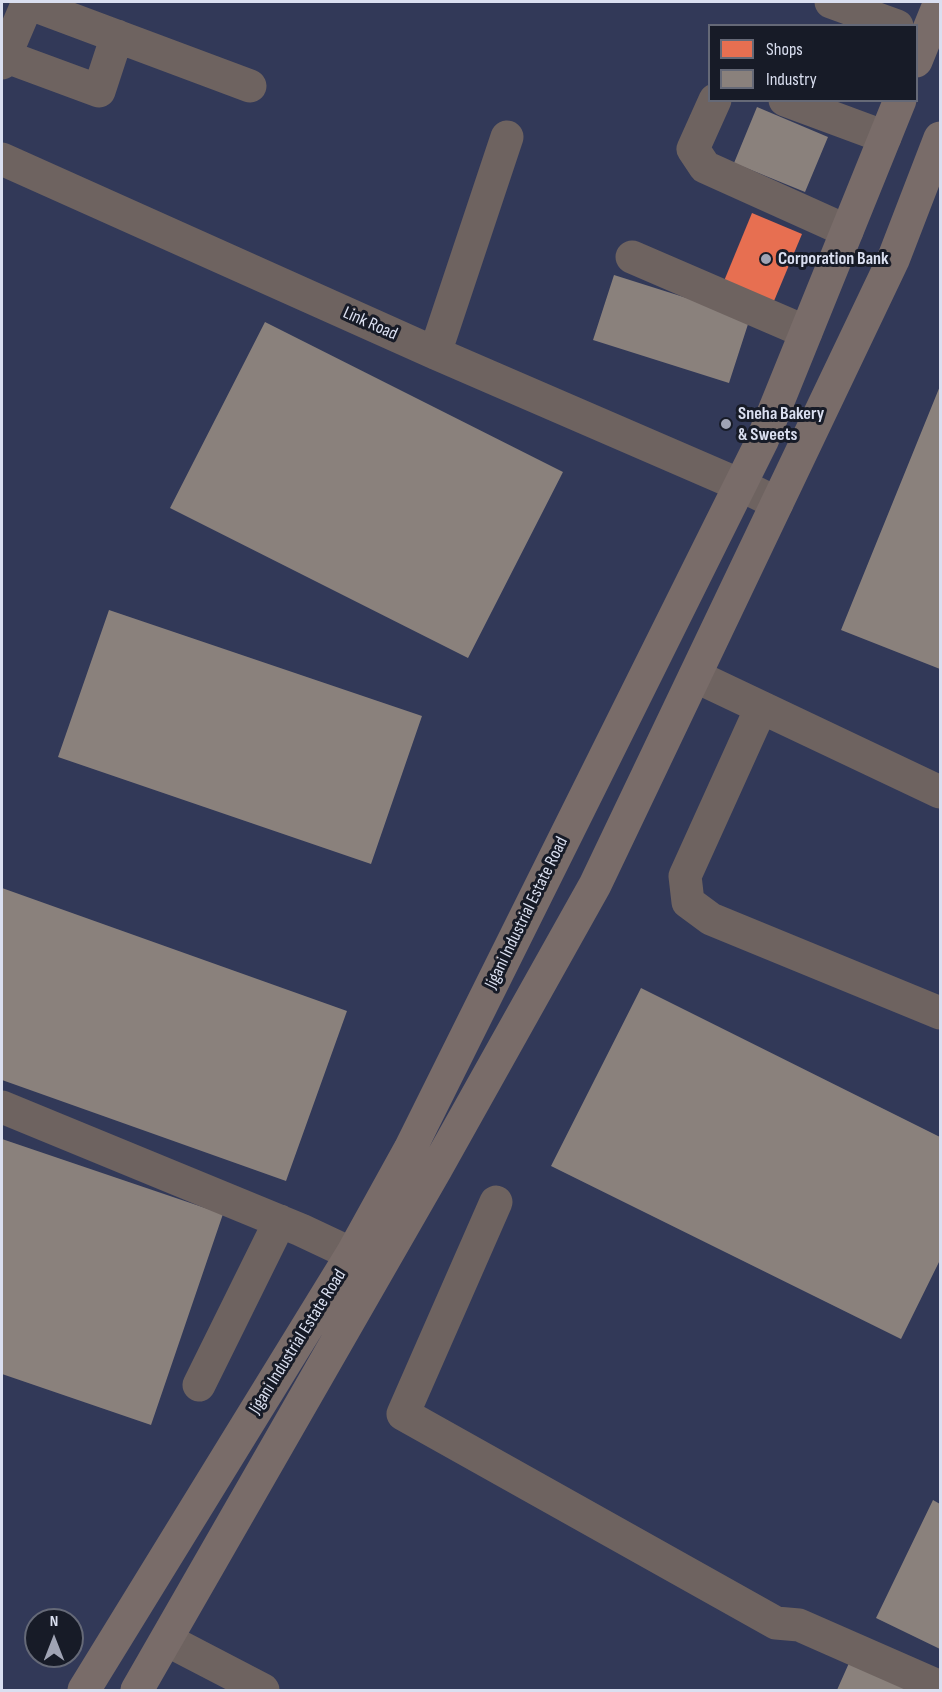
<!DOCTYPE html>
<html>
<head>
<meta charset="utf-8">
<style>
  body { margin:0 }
  #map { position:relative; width:942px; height:1692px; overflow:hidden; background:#333644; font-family:"Sofia Sans Condensed",sans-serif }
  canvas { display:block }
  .frame { position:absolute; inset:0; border:3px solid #dadff0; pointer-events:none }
  .legend { position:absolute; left:708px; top:24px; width:210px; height:78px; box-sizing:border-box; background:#171b27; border:2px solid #656977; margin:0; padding:8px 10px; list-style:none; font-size:18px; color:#dadff0 }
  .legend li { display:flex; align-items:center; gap:12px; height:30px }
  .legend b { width:30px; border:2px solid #656977 }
  .north { position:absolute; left:24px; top:1608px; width:60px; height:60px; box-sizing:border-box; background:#171b27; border:2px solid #656977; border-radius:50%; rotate:0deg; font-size:16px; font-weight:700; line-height:24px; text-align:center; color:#dadff0 }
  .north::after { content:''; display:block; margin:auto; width:21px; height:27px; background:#a0a4b4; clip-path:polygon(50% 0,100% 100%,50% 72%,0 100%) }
</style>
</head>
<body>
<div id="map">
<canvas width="942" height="1692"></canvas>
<div class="frame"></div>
<ul class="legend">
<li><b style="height:16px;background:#e76f51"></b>Shops</li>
<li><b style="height:16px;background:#8a817c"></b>Industry</li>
</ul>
<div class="north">N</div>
</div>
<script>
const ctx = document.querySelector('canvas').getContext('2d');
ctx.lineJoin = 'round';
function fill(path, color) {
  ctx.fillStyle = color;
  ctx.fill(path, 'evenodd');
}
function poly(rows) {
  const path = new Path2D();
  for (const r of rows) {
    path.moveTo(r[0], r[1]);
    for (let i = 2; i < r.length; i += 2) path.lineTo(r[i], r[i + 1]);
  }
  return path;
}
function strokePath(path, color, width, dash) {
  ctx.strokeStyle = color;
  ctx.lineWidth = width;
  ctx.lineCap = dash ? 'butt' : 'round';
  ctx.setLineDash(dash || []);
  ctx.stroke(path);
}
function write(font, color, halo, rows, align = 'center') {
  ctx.font = font + ' "Sofia Sans Condensed",sans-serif';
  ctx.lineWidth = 6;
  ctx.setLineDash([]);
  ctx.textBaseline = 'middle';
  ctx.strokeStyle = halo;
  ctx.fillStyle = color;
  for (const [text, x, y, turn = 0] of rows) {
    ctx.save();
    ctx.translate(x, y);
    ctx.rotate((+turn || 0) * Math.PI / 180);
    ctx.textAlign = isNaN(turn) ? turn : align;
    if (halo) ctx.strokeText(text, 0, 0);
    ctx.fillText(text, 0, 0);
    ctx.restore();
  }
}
fill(poly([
  [2,2,940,2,940,1690,2,1690],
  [710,26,916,26,916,100,710,100],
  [36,1620,72,1620,72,1656,36,1656]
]), '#323958');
fill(poly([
  [752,213,802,234,774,301,724,281]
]), '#e76f51');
fill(poly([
  [757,107,828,137,805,192,734,163],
  [614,275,750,318,729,383,593,340],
  [265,322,563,472,468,658,170,508],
  [940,386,940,669,841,630],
  [109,610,422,716,371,864,58,757],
  [2,888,347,1011,286,1181,2,1080],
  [641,988,940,1137,940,1260,901,1339,551,1166],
  [2,1139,223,1214,151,1425,2,1374],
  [933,1500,940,1504,940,1649,876,1618],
  [857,1645,940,1690,837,1690]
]), '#8a817c');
strokePath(poly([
  [831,2,897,26],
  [28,3,250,86],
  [4,56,99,91,117,36],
  [2,63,28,2],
  [715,100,693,149,705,167,847,231],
  [785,100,885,137],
  [2,159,435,353,740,485,777,503],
  [632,257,806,332],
  [435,353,507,137],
  [695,676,940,792],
  [761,708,685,876,688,902,711,919,940,1013],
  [2,1107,301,1230,352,1254],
  [496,1202,403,1414,776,1623,799,1625,940,1687],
  [199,1385,280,1221],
  [167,1640,263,1690]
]), '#6e6360', 33);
strokePath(poly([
  [916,61,940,2],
  [84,1690,352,1254,410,1149,762,441,900,100],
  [137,1690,436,1169,595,885,893,260,940,138]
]), '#796c69', 33);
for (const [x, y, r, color] of [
  [766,259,6,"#a0a4b4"],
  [726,424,6,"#a0a4b4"]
]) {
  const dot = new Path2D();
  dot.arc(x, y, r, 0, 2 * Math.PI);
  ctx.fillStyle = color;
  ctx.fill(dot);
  strokePath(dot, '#171b27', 2);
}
write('bold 18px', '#dadff0', '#171b27', [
  ["Corporation Bank",778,259],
  ["Sneha Bakery",738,414],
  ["& Sweets",738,435]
], 'left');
write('18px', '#dadff0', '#171b27', [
  ["Link Road",370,324,24],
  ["Jigani Industrial Estate Road",527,913,-64],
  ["Jigani Industrial Estate Road",298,1342,-58]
]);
</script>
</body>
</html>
